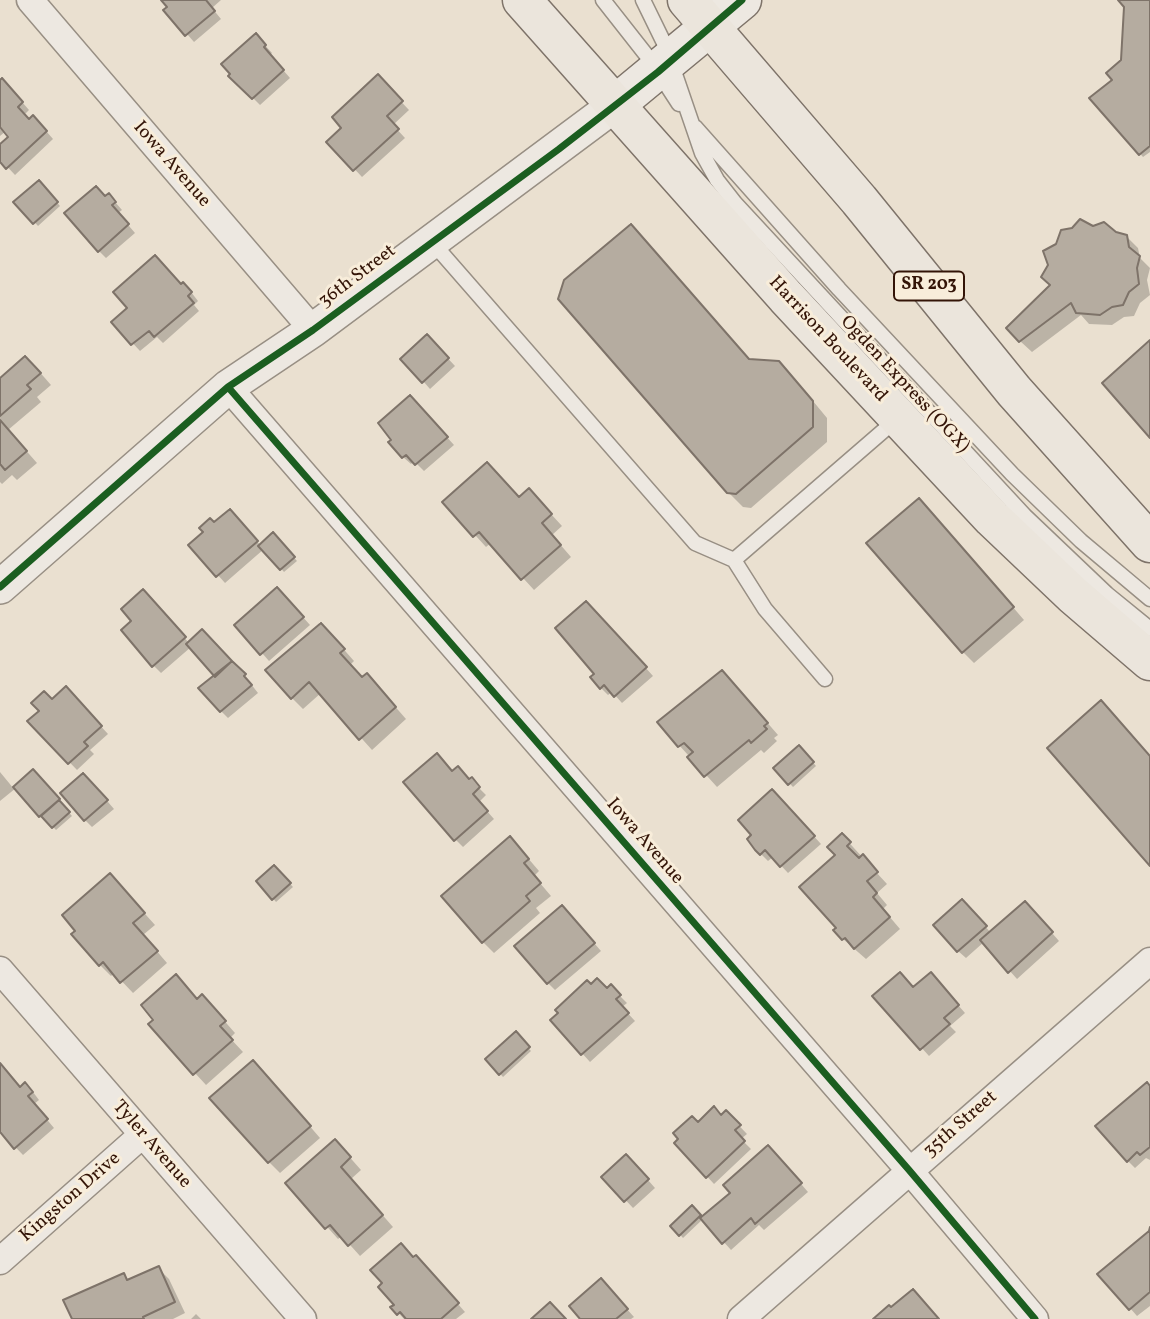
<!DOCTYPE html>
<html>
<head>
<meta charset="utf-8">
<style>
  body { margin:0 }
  canvas { display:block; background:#eae0d0 }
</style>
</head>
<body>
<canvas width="1150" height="1319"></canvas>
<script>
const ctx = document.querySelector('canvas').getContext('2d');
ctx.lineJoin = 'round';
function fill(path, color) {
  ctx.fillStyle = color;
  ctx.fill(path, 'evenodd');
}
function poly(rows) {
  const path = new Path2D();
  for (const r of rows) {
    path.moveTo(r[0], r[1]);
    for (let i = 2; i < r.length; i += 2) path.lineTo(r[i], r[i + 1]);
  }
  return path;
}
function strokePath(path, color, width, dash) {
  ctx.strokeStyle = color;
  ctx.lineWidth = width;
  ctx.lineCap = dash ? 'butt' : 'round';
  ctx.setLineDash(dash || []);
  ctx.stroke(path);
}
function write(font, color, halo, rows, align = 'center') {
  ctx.font = font + ' Vollkorn,serif';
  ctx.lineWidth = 6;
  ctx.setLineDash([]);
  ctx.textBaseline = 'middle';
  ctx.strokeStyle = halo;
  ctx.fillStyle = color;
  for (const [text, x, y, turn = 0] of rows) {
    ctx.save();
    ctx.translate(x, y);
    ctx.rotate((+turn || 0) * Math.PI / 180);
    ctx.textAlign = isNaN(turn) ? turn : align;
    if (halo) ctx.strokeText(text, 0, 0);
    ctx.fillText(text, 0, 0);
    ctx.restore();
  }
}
fill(poly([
  [163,0,221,0,212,8,221,19,194,42,166,10,169,7],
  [1120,0,1150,0,1150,152,1143,157,1092,99,1115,80,1123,60,1126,7],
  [263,43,272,53,270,55,290,78,260,105,231,76],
  [378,77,409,110,393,125,405,138,362,177,329,142,344,128],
  [0,83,10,88,29,110,24,115,30,121,41,125,53,139,15,175,0,159,0,146,11,137,6,131,0,136],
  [39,182,60,206,38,226,16,202],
  [109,195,122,210,118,213,135,233,106,258,99,251,105,198],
  [1093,228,1126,236,1138,248,1140,258,1150,268,1147,280,1150,295,1140,303,1134,316,1124,317,1112,325,1089,324,1081,315,1032,352,1020,341,1052,286],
  [181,286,191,292,198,301,194,305,199,311,163,343,157,337,140,351,113,322,130,308],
  [427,336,455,366,430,389,423,381],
  [750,361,794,378,827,418,827,442,751,508,743,507,728,492],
  [37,369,51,385,37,397,41,402,8,430,37,463,17,480,12,475,2,484,0,482,0,380],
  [417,404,454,445,424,471,414,461,411,464,403,457],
  [520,499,540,502,562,526,552,535,571,557,534,590,491,543,486,547,445,502],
  [930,511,1024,620,974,663,963,652],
  [237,518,261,546,273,534,297,561,284,572,264,549,225,583,191,545,214,524],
  [285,597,310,625,269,661,262,653],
  [150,599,189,643,240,670,258,693,228,718,221,711,217,676,191,647,161,673,153,665],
  [594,610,653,676,622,703,612,692,608,695,601,688,596,674],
  [332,636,354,661,350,665,363,679,378,687,406,719,372,750,321,693,303,709,292,698],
  [733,683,778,735,774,738,777,741,764,753,761,750,717,787,659,723],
  [73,696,108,734,90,750,94,754,77,770,30,721,52,701],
  [799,747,816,766,793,787,775,768],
  [0,772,14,789,33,772,72,816,56,830,16,788,0,801],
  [453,773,469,781,471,780,486,795,479,802,494,819,463,847,455,839],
  [91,782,114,809,92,827,85,820],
  [779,798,821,844,788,873,773,857,768,861,761,854],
  [842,835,887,884,877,893,887,905,883,909,900,929,866,959,843,939,838,928,837,855],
  [521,850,539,871,534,876,551,896,536,908,540,913,494,953,483,942],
  [274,867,293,887,276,902,258,881],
  [121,887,155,925,143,935,167,963,133,993,114,973,111,976,100,965],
  [969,908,991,933,1032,910,1059,941,1017,979,984,942,966,958,958,951],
  [569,914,601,951,555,990,548,983],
  [938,982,965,1013,950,1026,956,1032,929,1056,875,996,914,989],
  [591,986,618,994,627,1003,622,1007,635,1021,590,1062,552,1020],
  [187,988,198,1000,213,1008,235,1033,230,1038,243,1052,206,1085,150,1024],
  [515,1034,531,1051,503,1077,487,1059],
  [0,1066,21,1089,33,1092,39,1100,34,1104,54,1128,23,1155,0,1131],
  [264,1073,320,1138,280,1173,250,1143,211,1099],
  [1150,1088,1150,1160,1146,1158,1135,1168,1128,1161],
  [726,1112,747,1134,741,1139,751,1149,714,1184,676,1143,698,1124,722,1117],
  [346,1153,361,1170,351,1179,393,1227,360,1256,342,1236,338,1239,288,1183],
  [776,1155,808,1192,764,1230,759,1225,731,1250,703,1219,683,1238,672,1226,692,1208,702,1219],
  [633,1163,655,1188,633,1208,604,1177],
  [1150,1233,1150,1306,1137,1316,1100,1274],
  [414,1259,423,1264,465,1312,456,1319,404,1319,393,1307,396,1305],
  [158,1268,169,1279,185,1313,173,1319,74,1319,123,1275,129,1281],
  [608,1288,634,1317,631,1319,582,1319],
  [196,1314,201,1319,191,1319]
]), '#0003');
const building = poly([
  [161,0,206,0,215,11,185,36,163,10,167,7,161,0],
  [1118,0,1150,0,1150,146,1139,155,1089,98,1112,80,1106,73,1121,60,1124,7,1118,0],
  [256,33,266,45,264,47,284,70,252,99,228,76,230,74,221,64,256,33],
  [378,74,403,101,387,116,399,129,353,171,326,142,341,128,332,117,378,74],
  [2,78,23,102,18,107,29,119,33,115,47,131,6,169,0,162,0,144,8,137,0,127,0,80,2,78],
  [39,180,58,202,33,224,13,202,39,180],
  [96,186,105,196,109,193,116,202,112,205,129,224,98,252,64,213,96,186],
  [1080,219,1093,226,1104,222,1116,232,1127,235,1129,247,1140,256,1137,268,1139,284,1129,292,1123,305,1112,307,1100,315,1076,313,1071,303,1019,342,1006,328,1050,285,1041,277,1048,265,1043,251,1056,244,1061,230,1072,228,1080,219],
  [631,224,749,359,779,361,813,401,813,427,736,494,727,493,558,299,564,280,631,224],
  [155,255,181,284,183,282,192,292,188,296,194,303,154,337,149,331,131,345,111,322,127,308,113,292,155,255],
  [427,334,449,358,422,383,400,359,427,334],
  [1150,340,1150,438,1102,383,1150,340],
  [25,356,41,373,27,385,31,389,0,416,0,378,25,356],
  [410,395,448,437,415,465,406,455,402,458,388,442,391,440,378,423,410,395],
  [0,420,27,451,5,470,0,464,0,420],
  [487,462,519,497,529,488,552,514,542,523,561,545,521,580,479,532,473,537,442,502,487,462],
  [919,498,1014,607,962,653,866,543,919,498],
  [230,509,258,541,216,577,188,545,203,532,199,528,210,518,214,522,230,509],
  [273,532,295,557,280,570,258,546,273,532],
  [277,587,304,617,260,655,234,625,277,587],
  [143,589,186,637,152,667,121,630,131,621,121,609,143,589],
  [586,601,647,667,614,697,604,685,600,689,590,677,594,674,555,628,586,601],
  [321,623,345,649,340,653,362,677,367,673,396,707,359,740,309,682,291,699,265,670,321,623],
  [202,629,232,661,215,677,186,644,202,629],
  [232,661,246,674,244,676,252,685,220,712,198,688,232,661],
  [722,670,768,723,764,726,767,729,751,743,749,740,704,777,687,757,693,752,684,743,678,747,657,722,722,670],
  [66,686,102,726,84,742,88,746,68,764,27,721,39,711,31,703,44,691,52,699,66,686],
  [1101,700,1150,756,1150,866,1047,748,1101,700],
  [799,745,814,762,788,785,773,768,799,745],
  [437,753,452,771,458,766,469,779,472,777,480,787,473,794,488,811,454,841,403,782,437,753],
  [33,769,60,799,39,817,13,787,33,769],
  [83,773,108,800,84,821,60,793,83,773],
  [772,789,815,836,780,867,765,850,760,855,755,850,747,839,751,835,738,820,772,789],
  [59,800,70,812,52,828,41,816,59,800],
  [842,833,851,842,847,846,859,858,863,854,878,872,867,881,877,893,873,897,890,917,854,949,845,938,842,940,833,930,836,928,799,887,835,855,827,847,842,833],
  [510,836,529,859,524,863,541,883,526,896,530,901,482,943,441,896,510,836],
  [274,865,291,883,272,900,256,881,274,865],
  [110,873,145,913,133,923,158,951,120,983,103,962,99,966,71,934,75,931,62,915,110,873],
  [962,899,987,926,957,952,933,925,962,899],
  [1025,901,1053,932,1008,973,980,940,1025,901],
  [562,905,595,943,547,984,514,946,562,905],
  [900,972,913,987,931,972,959,1005,944,1018,950,1024,920,1050,872,996,900,972],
  [176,974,197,999,202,994,226,1021,220,1026,233,1040,193,1075,148,1024,153,1020,141,1005,176,974],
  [597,978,607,988,611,984,621,995,616,999,629,1013,581,1055,550,1020,558,1013,555,1010,587,980,591,984,597,978],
  [516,1031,530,1047,499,1075,485,1059,516,1031],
  [253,1060,311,1126,268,1163,209,1098,253,1060],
  [0,1063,20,1087,25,1082,33,1092,28,1096,48,1119,14,1149,0,1132,0,1063],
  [1147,1082,1150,1086,1150,1147,1140,1155,1137,1152,1127,1162,1095,1126,1147,1082],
  [714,1106,721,1115,726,1110,741,1125,735,1130,745,1141,706,1178,674,1143,678,1139,673,1133,692,1116,698,1122,714,1106],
  [335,1139,351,1157,341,1167,383,1215,348,1246,330,1225,325,1229,285,1183,335,1139],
  [768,1145,802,1183,755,1224,751,1218,722,1244,700,1218,730,1193,723,1185,768,1145],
  [626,1154,649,1179,624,1202,601,1177,626,1154],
  [692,1205,701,1215,679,1236,670,1226,692,1205],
  [1150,1227,1150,1292,1129,1310,1097,1274,1149,1231,1150,1227],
  [401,1243,413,1257,416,1255,459,1303,441,1319,406,1319,400,1312,397,1315,390,1307,394,1305,378,1287,382,1283,370,1270,401,1243],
  [159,1266,175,1302,143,1317,144,1319,72,1319,63,1300,124,1273,127,1280,159,1266],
  [601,1278,628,1309,616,1319,580,1319,569,1306,601,1278],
  [913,1289,939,1319,873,1319,889,1305,891,1307,913,1289],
  [550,1302,566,1319,531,1319,550,1302]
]);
fill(building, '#b5aca0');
strokePath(building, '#7e7369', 2);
const service = poly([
  [603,0,651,61,679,104],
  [643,0,665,45,702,153,717,180,735,203,1025,516,1107,594,1150,629],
  [695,127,839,289,1012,474,1081,541,1150,599],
  [432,242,695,543,734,560,765,609,825,679],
  [734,560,897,419]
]);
const minor = poly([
  [30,0,313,330],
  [228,387,909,1170,1035,1319],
  [0,970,303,1319],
  [0,1261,142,1135],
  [741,1319,1150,961]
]);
const tertiary = poly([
  [0,587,228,387,313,330,615,105]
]);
const secondary = poly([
  [615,105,742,0]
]);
const primary = poly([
  [522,0,786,297,992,518,1073,595,1150,661],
  [687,0,859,200,1014,391,1150,543]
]);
strokePath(service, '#988f84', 17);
strokePath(minor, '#988f84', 29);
strokePath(tertiary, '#988f84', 36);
strokePath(secondary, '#7e7369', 41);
strokePath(primary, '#7e7369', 41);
strokePath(service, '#ede8e1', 14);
strokePath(minor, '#ede8e1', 26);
strokePath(tertiary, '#ede8e1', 33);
strokePath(secondary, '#ede8e1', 38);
strokePath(primary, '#ebe5dc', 38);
strokePath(poly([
  [228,387,909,1170,1035,1319],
  [0,587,228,387,313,330,559,149,658,72,742,0]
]), '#1b5e20', 7);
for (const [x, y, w] of [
  [929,286,70]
]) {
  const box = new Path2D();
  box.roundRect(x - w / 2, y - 14.5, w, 29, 5);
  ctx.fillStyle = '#f8edda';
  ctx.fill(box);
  strokePath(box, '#331407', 2);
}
write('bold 18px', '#331407', null, [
  ["SR 203",929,286]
]);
write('19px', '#331407', '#f8edda', [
  ["Iowa Avenue",171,165,49],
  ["36th Street",358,277,-37],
  ["Harrison Boulevard",827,340,47],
  ["Ogden Express (OGX)",904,385,47],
  ["Iowa Avenue",644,842,49],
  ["35th Street",961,1125,-41],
  ["Tyler Avenue",151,1145,49],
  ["Kingston Drive",71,1198,-41]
]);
</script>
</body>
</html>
